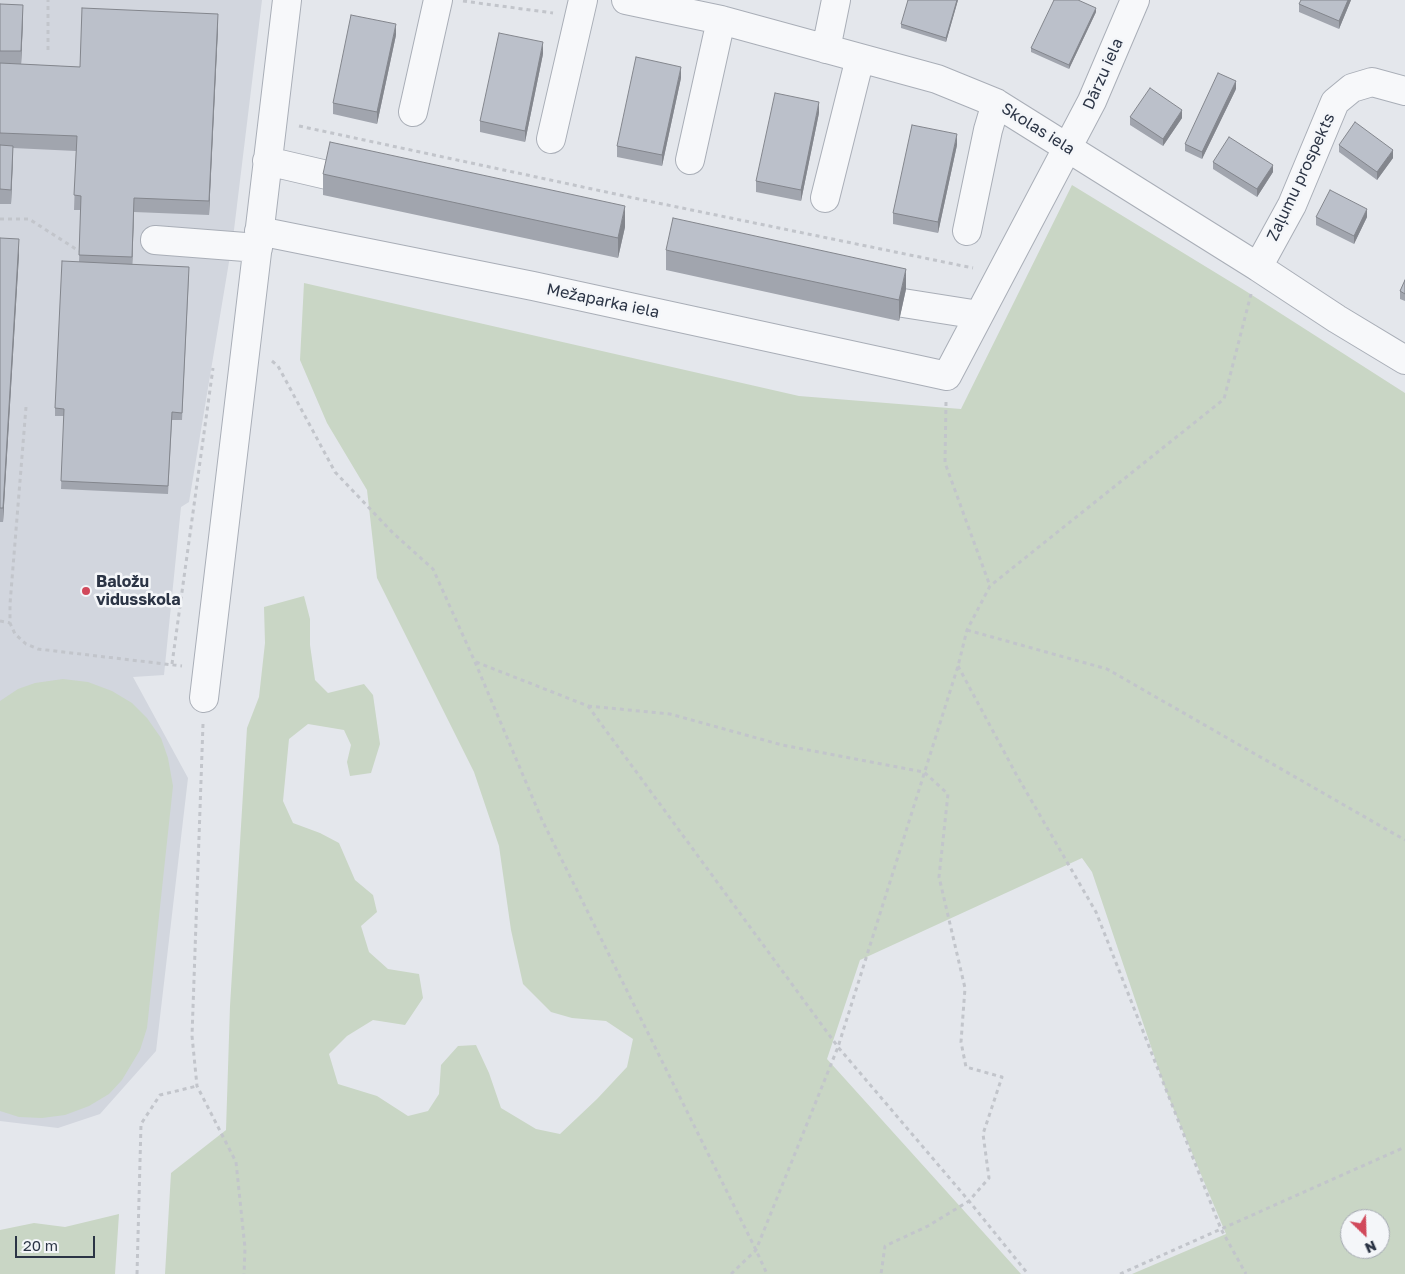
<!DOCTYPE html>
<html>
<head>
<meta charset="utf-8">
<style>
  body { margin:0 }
  #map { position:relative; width:1405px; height:1274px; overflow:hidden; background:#e4e7ec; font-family:"Golos Text",sans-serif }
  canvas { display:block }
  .north { position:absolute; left:1340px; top:1209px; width:50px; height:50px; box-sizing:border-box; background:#f4f6f9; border:1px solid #a4a8b1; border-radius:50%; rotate:156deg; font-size:14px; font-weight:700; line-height:20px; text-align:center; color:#2b3445 }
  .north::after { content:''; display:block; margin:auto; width:18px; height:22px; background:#d1495b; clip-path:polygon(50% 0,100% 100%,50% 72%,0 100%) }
  .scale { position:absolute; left:15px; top:1236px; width:80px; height:22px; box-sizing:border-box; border:2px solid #2b3445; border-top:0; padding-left:6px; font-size:15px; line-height:18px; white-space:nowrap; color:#2b3445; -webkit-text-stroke:4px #f4f6f9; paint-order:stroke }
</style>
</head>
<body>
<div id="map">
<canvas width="1405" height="1274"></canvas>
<div class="north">N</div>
<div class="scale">20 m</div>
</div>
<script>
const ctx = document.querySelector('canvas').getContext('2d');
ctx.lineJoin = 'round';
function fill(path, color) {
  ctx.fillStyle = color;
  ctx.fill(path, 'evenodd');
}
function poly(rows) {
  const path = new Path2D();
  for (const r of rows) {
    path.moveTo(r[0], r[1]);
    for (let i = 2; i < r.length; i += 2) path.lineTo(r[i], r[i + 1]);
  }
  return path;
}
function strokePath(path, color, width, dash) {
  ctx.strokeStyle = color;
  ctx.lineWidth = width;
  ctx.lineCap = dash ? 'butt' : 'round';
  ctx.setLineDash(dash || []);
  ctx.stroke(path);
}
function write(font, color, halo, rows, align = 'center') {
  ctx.font = font + ' "Golos Text",sans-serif';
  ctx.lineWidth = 5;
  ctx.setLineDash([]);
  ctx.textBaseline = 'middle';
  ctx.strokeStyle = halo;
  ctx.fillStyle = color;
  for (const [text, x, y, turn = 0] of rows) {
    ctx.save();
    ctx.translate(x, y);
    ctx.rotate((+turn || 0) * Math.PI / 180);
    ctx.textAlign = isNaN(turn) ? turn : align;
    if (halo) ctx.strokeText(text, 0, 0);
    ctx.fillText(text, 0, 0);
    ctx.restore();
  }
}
fill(poly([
  [0,0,262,0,233,238,189,502,181,507,164,675,133,677,188,778,156,1051,100,1114,58,1128,0,1121]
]), '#d2d6de');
fill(poly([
  [1072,185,1244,290,1405,393,1405,1274,1132,1274,1226,1234,1166,1091,1092,872,1082,858,860,960,827,1059,1021,1274,165,1274,171,1173,226,1130,230,1006,247,728,259,697,265,643,264,607,304,596,310,619,310,645,315,680,328,693,364,684,373,695,380,744,371,773,350,776,347,762,351,745,344,730,308,724,289,739,283,801,293,823,320,833,339,843,355,880,373,895,377,912,361,926,369,952,388,969,419,974,423,998,405,1025,373,1020,347,1036,329,1054,338,1084,377,1096,408,1116,428,1111,439,1094,441,1065,458,1046,476,1045,489,1073,501,1108,536,1129,560,1134,597,1099,627,1067,633,1039,606,1021,572,1018,551,1012,523,984,511,930,499,846,474,772,377,578,367,490,327,423,300,360,304,283,799,396,961,409],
  [1350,1219,1380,1219,1380,1249,1350,1249],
  [63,679,88,682,112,691,132,703,147,718,161,738,168,758,173,786,147,1028,140,1050,122,1080,109,1094,89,1106,65,1115,42,1118,19,1117,0,1111,0,701,18,689,35,683],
  [119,1214,115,1274,0,1274,0,1230,34,1223,65,1227]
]), '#c9d6c5');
const minor = poly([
  [626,0,721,20,860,58,937,79,996,103,1258,267,1337,319,1405,360],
  [826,49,836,0],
  [413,112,438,0],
  [551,139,583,0],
  [690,160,721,20],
  [267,161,327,175],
  [825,198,860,58],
  [259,231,533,286,947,376,1092,101,1135,0],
  [967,231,988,130,996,103],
  [155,240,258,248],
  [1258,267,1292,205,1335,102,1352,88,1372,82,1405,91],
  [903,303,979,315],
  [204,698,287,0]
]);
strokePath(minor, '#a9aeb7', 30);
strokePath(poly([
  [463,1,553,13],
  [48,50,48,0],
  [299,126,648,201,973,268],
  [0,219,29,219,79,251],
  [272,361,278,366,335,472,393,533,433,569,475,662,542,820,756,1250,767,1274],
  [946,402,945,463,990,586],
  [26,407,10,604,10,623,15,634,26,644,38,649,182,666],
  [0,621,10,623],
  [967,630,1107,669,1405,840],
  [476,662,588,706,838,1047,969,1201,1028,1274],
  [172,664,213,368],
  [958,666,1016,774,1096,912,1221,1229,1246,1274],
  [588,706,670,714,782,745,924,772,948,794,939,877,965,988,961,1042,966,1067,1002,1077,983,1134,989,1178,969,1201,928,1226,885,1246,881,1274],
  [203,724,192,1036,197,1086,236,1162,245,1248,244,1274],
  [137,1274,141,1124,160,1095,197,1086],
  [731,1274,756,1250,838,1047,958,666,967,630,990,586,1224,399,1251,294],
  [1120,1274,1405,1147]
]), '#c2c5cb', 3, [4, 4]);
strokePath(minor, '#f7f8fa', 28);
fill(poly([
  [958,0,946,42,901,28,901,24],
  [1351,0,1339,29,1299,12,1299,4],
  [0,4,23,20,21,64,80,67,218,28,209,215,134,212,132,264,189,275,182,420,172,420,168,494,61,489,64,416,55,416,55,408,79,262,81,210,74,210,76,151,13,148,11,204,0,204],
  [1096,12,1069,69,1031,52,1031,48],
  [396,35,377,124,333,114,333,103],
  [543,54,525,142,480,132,480,121],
  [681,78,662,166,617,157,617,146],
  [1236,89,1202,159,1185,151,1185,144],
  [819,113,801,201,756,192,756,181],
  [1130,117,1182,118,1163,146,1130,125],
  [957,145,938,233,893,224,893,213],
  [1339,145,1393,158,1377,180,1339,152],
  [1213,162,1273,172,1257,197,1213,169],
  [323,174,625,227,618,258,323,195],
  [1316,217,1367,217,1354,244,1316,225],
  [0,238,19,254,3,522,0,522],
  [666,250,906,289,899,321,666,270],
  [1405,280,1405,301,1400,299,1400,291]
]), '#a1a5ae');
fill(poly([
  [957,0,958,0,946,42,946,38],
  [1348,0,1351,0,1339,29,1339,21],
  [23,5,23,20,21,66,21,51],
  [1096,8,1096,12,1069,69,1069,65],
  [218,14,218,28,209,215,209,201],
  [396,24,396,35,377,124,377,112],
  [543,42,543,54,525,142,525,131],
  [681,67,681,78,662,166,662,155],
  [1236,81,1236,89,1202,159,1202,152],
  [819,102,819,113,801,201,801,190],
  [1182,110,1182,118,1163,146,1163,139],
  [957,134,957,145,938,233,938,222],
  [13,146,13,160,11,204,11,190],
  [1393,150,1393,158,1377,180,1377,172],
  [1273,165,1273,172,1257,197,1257,189],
  [134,198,134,212,132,272,132,257],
  [625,206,625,227,618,258,618,238],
  [1367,209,1367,217,1354,244,1354,236],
  [19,239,19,254,3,522,3,508],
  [906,269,906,289,899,321,899,300]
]), '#83868d');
const building = poly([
  [908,0,957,0,946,38,901,24,908,0],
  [1054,0,1078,0,1096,8,1069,65,1031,48,1054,0],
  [1301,0,1348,0,1339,21,1299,4,1301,0],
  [0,4,23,5,21,51,0,51,0,4],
  [82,8,218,14,209,201,134,198,132,257,79,255,81,196,74,195,77,136,0,133,0,63,80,67,82,8],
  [351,15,396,24,377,112,333,103,351,15],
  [499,33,543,42,525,131,480,121,499,33],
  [636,57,681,67,662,155,617,146,636,57],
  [1218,73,1236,81,1202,152,1185,144,1218,73],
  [1150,88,1182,110,1163,139,1130,117,1150,88],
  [775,93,819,102,801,190,756,181,775,93],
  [1355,122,1393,150,1377,172,1339,145,1355,122],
  [912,125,957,134,938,222,893,213,912,125],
  [1229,137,1273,165,1257,189,1213,162,1229,137],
  [330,142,625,206,618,238,323,174,330,142],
  [0,145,13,146,11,190,0,189,0,145],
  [1330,190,1367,209,1354,236,1316,217,1330,190],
  [673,218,906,269,899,300,666,250,673,218],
  [0,238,19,239,3,508,0,508,0,238],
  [62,261,189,267,182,413,172,412,168,486,61,481,64,409,55,408,62,261],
  [1405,280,1405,294,1400,291,1405,280]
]);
fill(building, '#bbc0ca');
strokePath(building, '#83868d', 1);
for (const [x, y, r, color] of [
  [86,591,5,"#d1495b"]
]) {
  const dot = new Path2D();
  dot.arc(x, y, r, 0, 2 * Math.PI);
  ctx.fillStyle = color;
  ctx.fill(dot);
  strokePath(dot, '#f4f6f9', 2);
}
write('16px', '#2b3445', '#f4f6f9', [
  ["Dārzu iela",1103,74,-66],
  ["Skolas iela",1038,129,32],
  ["Zaļumu prospekts",1301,177,-65],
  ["Mežaparka iela",603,301,12]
]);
write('bold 16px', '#2b3445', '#f4f6f9', [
  ["Baložu",96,582],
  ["vidusskola",96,600]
], 'left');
</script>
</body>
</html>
